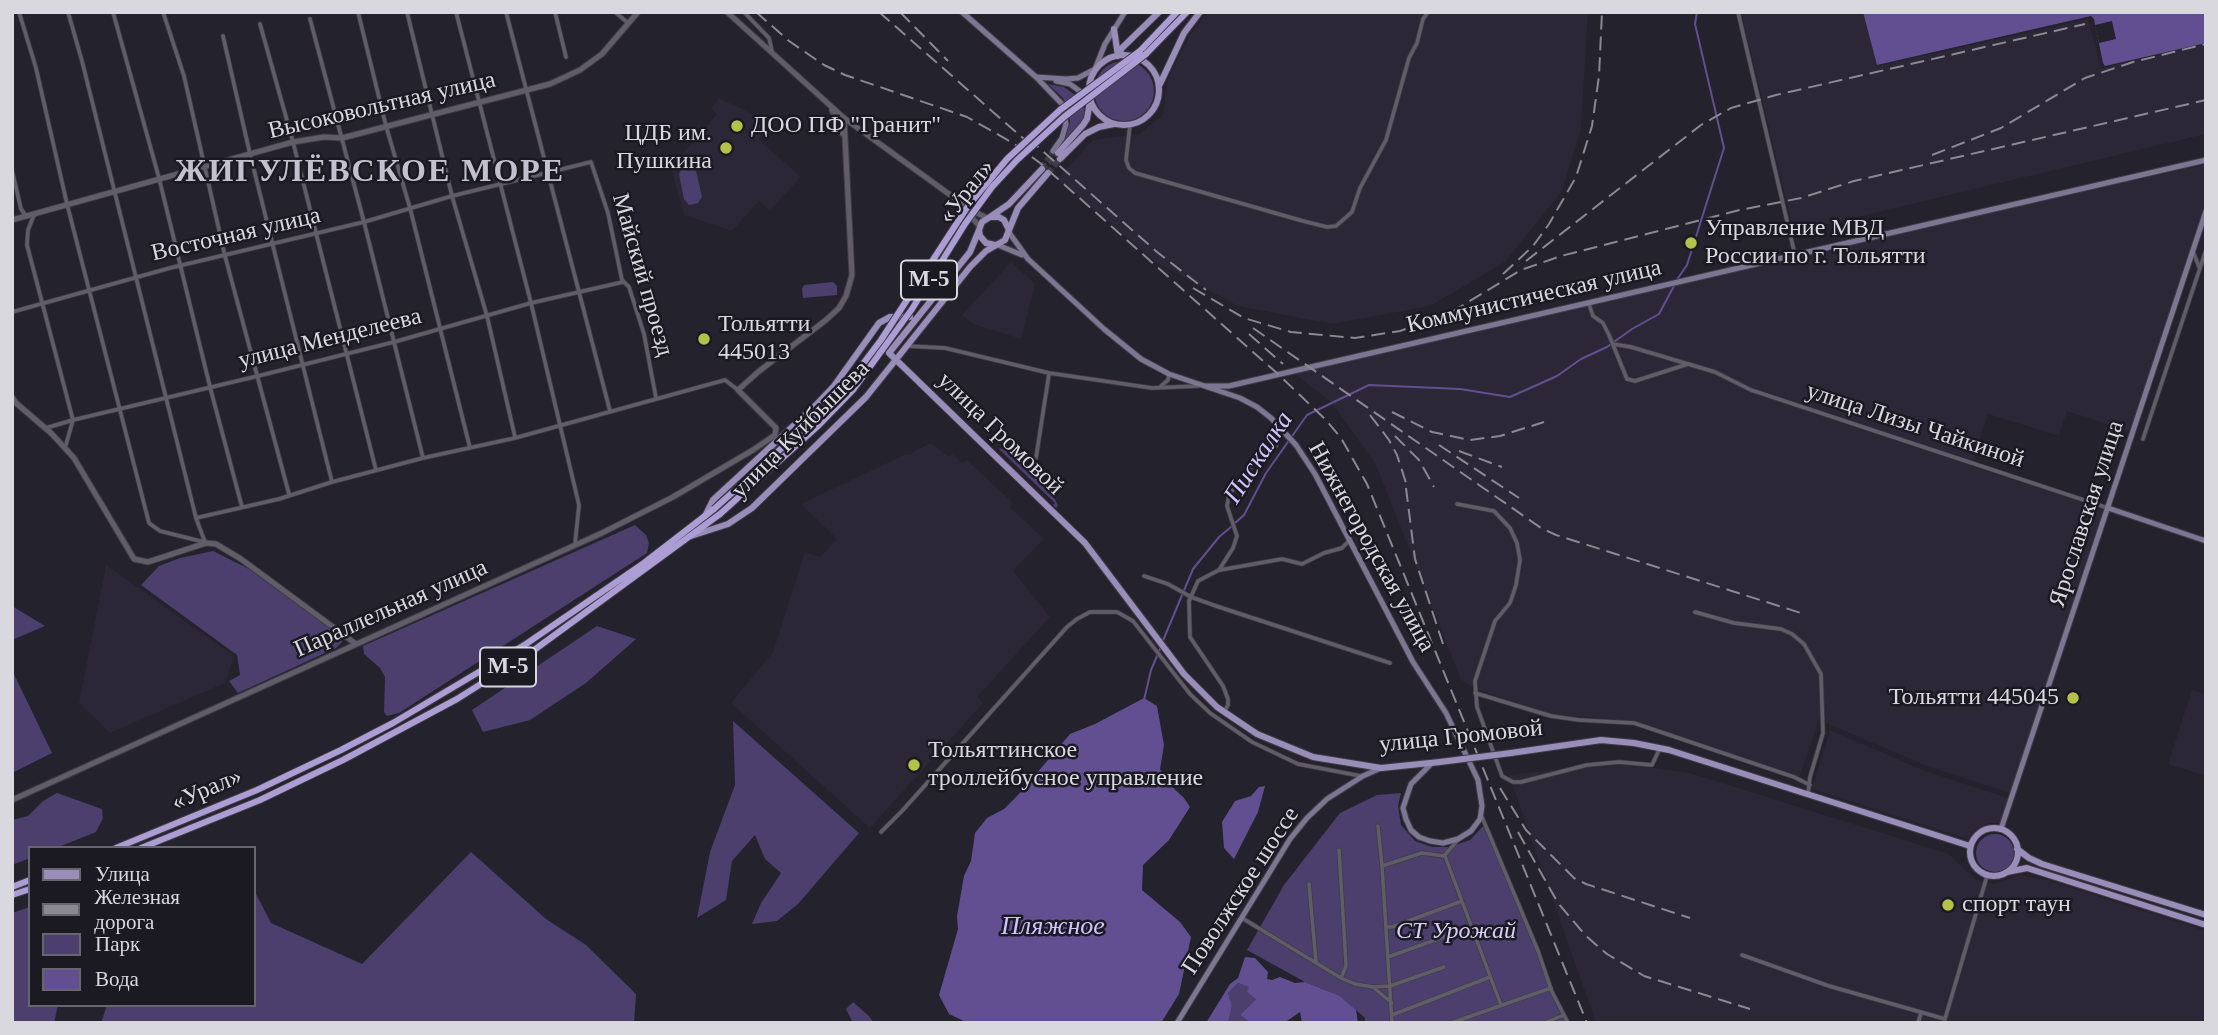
<!DOCTYPE html>
<html>
<head>
<meta charset="utf-8">
<style>
  body { margin:0 }
  #map { position:relative; width:2218px; height:1035px; overflow:hidden; background:#24222c; font-family:Georgia,serif }
  canvas { display:block }
  .frame { position:absolute; inset:0; border:14px solid #dad8df; pointer-events:none }
  .legend { position:absolute; left:28px; top:846px; width:228px; height:161px; box-sizing:border-box; background:#1b1922; border:2px solid #67656e; margin:0; padding:9px 12px; list-style:none; font-size:21px; color:#dad8df }
  .legend li { display:flex; align-items:center; gap:14px; height:35px }
  .legend b { width:35px; border:2px solid #67656e }
</style>
</head>
<body>
<div id="map">
<canvas width="2218" height="1035"></canvas>
<div class="frame"></div>
<ul class="legend">
<li><b style="height:9px;background:#998eba"></b>Улица</li>
<li><b style="height:9px;background:#8a8890"></b>Железная дорога</li>
<li><b style="height:19px;background:#4c3f6e"></b>Парк</li>
<li><b style="height:19px;background:#624f91"></b>Вода</li>
</ul>
</div>
<script>
const ctx = document.querySelector('canvas').getContext('2d');
ctx.lineJoin = 'round';
function fill(path, color) {
  ctx.fillStyle = color;
  ctx.fill(path, 'evenodd');
}
function poly(rows) {
  const path = new Path2D();
  for (const r of rows) {
    if (r.length === 3) {
      path.moveTo(r[0] + r[2], r[1]);
      path.arc(r[0], r[1], r[2], 0, 2 * Math.PI);
      continue;
    }
    path.moveTo(r[0], r[1]);
    for (let i = 2; i < r.length; i += 2) path.lineTo(r[i], r[i + 1]);
  }
  return path;
}
function strokePath(path, color, width, dash) {
  ctx.strokeStyle = color;
  ctx.lineWidth = width;
  ctx.lineCap = dash ? 'butt' : 'round';
  ctx.setLineDash(dash || []);
  ctx.stroke(path);
}
function write(font, color, halo, rows, align = 'center') {
  ctx.font = font + ' Georgia,serif';
  ctx.lineWidth = 5;
  ctx.setLineDash([]);
  ctx.textBaseline = 'middle';
  ctx.strokeStyle = halo;
  ctx.fillStyle = color;
  for (const [text, x, y, turn = 0] of rows) {
    ctx.save();
    ctx.translate(x, y);
    ctx.rotate((+turn || 0) * Math.PI / 180);
    ctx.textAlign = isNaN(turn) ? turn : align;
    if (halo) ctx.strokeText(text, 0, 0);
    ctx.fillText(text, 0, 0);
    ctx.restore();
  }
}
fill(poly([
  [1208,12,1588,12,1581,129,1562,191,1505,262,1430,306,1332,324,1238,306,1156,262,1057,179,1093,140,1139,134,1163,115,1167,81,1190,35],
  [1741,12,1863,12,1878,66,2088,19,2101,68,2206,44,2206,134,1794,232],
  [719,98,761,118,767,125,759,140,801,177,770,210,759,201,732,231,684,215,671,167,717,114,711,108],
  [2206,164,2206,205,2131,432,2067,411,2059,436,1988,414,1973,460,1971,466,2106,509,2010,793,1927,766,1819,720,1799,778,1633,721,1551,714,1477,689,1461,680,1376,465,1332,403,1293,372],
  [1011,262,1035,284,1021,339,973,324,962,315],
  [931,443,949,457,953,454,962,463,967,460,1013,503,1010,507,1044,539,1013,571,1050,617,977,697,983,703,870,828,731,703,773,652,805,552,820,557,837,539,801,504,906,454,911,455,912,452],
  [106,565,234,656,225,683,110,733,79,703],
  [2192,690,2206,694,2206,776,2168,764],
  [1830,730,1925,771,2008,798,2000,823,1989,823,1975,830,1968,839,1812,789],
  [1615,763,1690,773,1949,854,1975,879,1994,884,2020,875,2047,880,2206,931,2206,1023,1596,1023,1509,775]
]), '#2b2737');
fill(poly([
  [1124,91,30],
  [1048,84,1064,87,1083,101,1085,113,1081,124,1063,143,1070,122,1068,110,1063,98],
  [690,168,696,171,702,197,698,203,689,205,684,199,679,174,681,170],
  [833,282,837,286,837,295,803,298,802,289,804,285],
  [1000,448,1017,456,1048,484,1058,506,1056,508,1053,505,1055,503,999,449],
  [635,525,646,535,649,543,647,553,399,713,387,716,384,712,385,677,380,668,364,654,363,646],
  [213,551,249,569,335,632,340,637,342,642,336,648,238,693,229,681,240,675,237,655,141,585,159,566,180,558],
  [12,606,45,626,12,640],
  [597,626,636,639,586,683,530,720,483,732,472,710],
  [12,670,52,753,12,773],
  [733,721,859,833,798,904,777,921,752,924,761,903,781,873,765,859,755,835,732,861,726,900,697,918,710,852,735,785],
  [57,793,102,809,103,818,96,832,56,848,30,848,30,858,12,865,12,820,28,816,43,801],
  [1401,793,1398,806,1401,825,1415,841,1432,847,1450,847,1470,840,1485,824,1552,989,1570,1023,1365,1023,1365,1018,1340,996,1305,982,1247,950,1284,885,1340,813,1377,795],
  [1995,853,19],
  [471,852,546,919,586,945,636,994,634,1023,101,1023,107,1005,254,1005,254,890,271,923,362,964],
  [30,907,30,1005,58,1005,54,1023,12,1023,12,913],
  [1238,983,1250,987,1256,999,1240,1015,1251,1023,1228,1023,1232,1006,1228,993],
  [853,1002,869,1016,874,1023,853,1023,846,1009]
]), '#4c3f6e');
fill(poly([
  [1863,12,2206,12,2206,43,2105,66,2103,63,2094,19,2091,16,1877,65],
  [1144,698,1157,706,1164,745,1160,769,1169,784,1184,798,1190,807,1169,840,1143,865,1142,890,1180,922,1191,937,1179,994,1161,1023,968,1023,949,1014,939,995,958,929,957,916,964,876,971,861,975,833,987,818,1004,809,1019,794,1070,734,1095,724],
  [1265,786,1258,812,1234,859,1224,848,1222,822,1235,801,1251,796,1259,787],
  [1245,957,1255,958,1268,972,1267,979,1272,980,1280,977,1295,983,1305,982,1340,996,1356,1010,1358,1023,1302,1023,1300,1012,1284,1023,1251,1023,1240,1015,1256,999,1247,992,1249,987,1238,983,1228,993,1232,1006,1228,1023,1206,1023,1230,984,1238,978]
]), '#624f91');
fill(poly([
  [2112,21,2116,39,2099,43,2095,25]
]), '#24222c');
strokePath(poly([
  [1676,281,1687,265,1724,148,1695,24,1697,12],
  [1235,523,1244,515,1266,473,1307,415,1369,385,1460,389,1510,397,1557,376,1581,359,1607,347,1632,329,1659,314,1674,286],
  [1162,643,1193,569,1219,537,1231,527],
  [1144,700,1151,670,1160,649]
]), '#624f91', 2);
strokePath(poly([
  [1042,167,1053,151]
]), '#3f3d47', 5, [5, 2.5]);
strokePath(poly([
  [1042,169,1058,153],
  [1048,173,1060,159]
]), '#3f3d47', 6, [6, 3]);
const minor = poly([
  [19,12,36,68,67,204,149,523,160,531,204,542],
  [68,12,82,61,196,518,205,542],
  [113,12,159,178,210,387,242,507],
  [163,12,184,76,225,256,289,494],
  [358,12,386,126,410,208,470,448],
  [407,12,452,196,487,316,515,437],
  [456,12,531,303,579,505,575,544],
  [506,12,610,411],
  [555,12,566,57],
  [615,12,628,23],
  [744,12,769,38,772,51],
  [1738,12,1795,255],
  [310,19,364,222,423,458],
  [260,24,293,142,376,470],
  [223,36,250,154,332,482],
  [1130,125,1126,160,1129,168,1135,173,1303,221,1327,227,1336,226,1352,212,1360,188,1386,140,1409,58,1417,43,1423,19,1428,12],
  [12,170,21,209,26,216],
  [34,215,28,230,27,245,73,420,46,428],
  [2193,251,2199,267],
  [1589,304,1593,316,1603,323,1609,335,1627,379,1635,381,1688,364],
  [12,312,170,268,364,222,452,196,591,162,608,213,622,280,629,287,644,334,656,398],
  [1613,344,1631,347,1715,372,1751,390,2108,508],
  [907,346,945,348,1049,373,1152,388,1198,386],
  [1161,386,1168,380,1169,374],
  [2143,439,2206,250],
  [65,448,73,420,258,376,394,342,531,303,623,282],
  [1036,458,1049,374],
  [1457,504,1494,511,1510,528,1517,543,1520,560,1516,585,1510,603,1495,621,1475,681,1477,707,1502,776,1513,782,1521,782,1587,765,1619,762,1652,765,1660,748],
  [196,518,279,499,332,482,423,458,515,438,725,380,738,390],
  [1220,570,1282,559,1302,564,1324,553,1342,548,1350,540],
  [1144,576,1168,584,1191,597,1216,606,1390,663],
  [1695,612,1734,623,1781,629,1792,634,1804,644,1821,674,1823,733,1810,777,1808,794],
  [1475,693,1551,716,1579,720,1634,723,1794,777,1810,785],
  [1224,712,1228,705,1228,699,1223,686,1190,637,1189,601,1198,581,1219,570,1233,548,1237,536,1227,506,1229,495,1262,453,1276,446,1281,430],
  [1482,817,1538,951,1552,992,1568,1023],
  [1378,826,1382,866],
  [881,832,902,811,1067,627,1077,619,1090,612,1117,612,1133,621,1190,694,1210,713,1252,742,1298,764,1361,776],
  [1339,850,1345,947,1346,966,1341,978],
  [1445,856,1501,1005],
  [1309,884,1316,962],
  [1242,918,1341,978,1355,984,1373,987,1390,986,1444,967],
  [1386,927,1392,927,1462,901],
  [1742,955,1829,986,1945,1019,1987,876],
  [1388,957,1471,927],
  [1374,988,1392,1003],
  [1392,1015,1490,977],
  [1392,1023,1382,866,1422,853,1444,856,1457,841],
  [1451,1023,1551,988],
  [1544,1023,1564,1015],
  [1918,1023,1921,1013]
]);
const tertiary = poly([
  [727,12,844,118,971,210,987,218],
  [832,110,842,133],
  [963,207,980,227],
  [12,220,293,142,324,137,342,138,550,84,580,70,602,54,638,12],
  [12,397,16,403,51,433,74,458,134,559,148,562,206,543,216,544,241,559,356,644],
  [12,800,602,533,673,497,753,450,775,435,776,428,738,390,758,372,826,320,839,308,846,296,852,275,844,118]
]);
const secondary = poly([
  [962,12,1036,77,1062,104,1066,124,1062,138,1053,151],
  [1036,77,1066,79,1078,78,1095,69,1105,44,1125,12],
  [1056,81,1070,84,1085,95],
  [1008,231,1028,259,1104,329,1141,359,1169,374,1240,398,1257,407,1271,418,1296,445,1315,474,1413,662,1446,713,1478,780,1482,806,1480,819,1471,831,1458,839,1443,843,1430,841,1419,837,1411,830,1406,819,1403,808,1411,784,1432,763],
  [998,245,1022,255],
  [1205,386,1229,386,1246,382,2206,160],
  [2108,508,2206,541],
  [2001,829,2206,211],
  [1177,1023,1290,839,1307,818,1327,799,1363,776,1381,768]
]);
const primary = poly([
  [1114,29,1118,56],
  [1124,90,35],
  [1118,56,1122,48,1159,12],
  [1160,84,1184,33,1200,12],
  [1058,153,1083,125,1087,119,1090,101],
  [1060,159,1085,134,1099,127,1114,124],
  [990,217,1009,204,1042,169],
  [979,230,970,252,889,353,1085,543,1184,674,1217,707,1257,734,1313,757,1381,768,1440,762],
  [995,245,986,243,980,236,979,230,982,222,990,217,999,217,1004,220,1008,228],
  [705,516,713,500,816,405,834,386,879,323,890,317,910,317],
  [691,536,728,524,752,508,866,397,970,267,986,251,1005,240,1018,208,1048,173],
  [1511,753,1601,740,1634,743,1669,750,1970,846],
  [1994,852,24],
  [2017,849,2029,858,2042,864,2206,915],
  [2007,872,2027,868,2206,925]
]);
const trunk = poly([
  [1140,51,1177,12],
  [1146,54,1187,12],
  [116,848,257,790,341,750,393,723,526,644,644,563,714,509],
  [141,848,260,800,343,760,457,699,530,653,720,514],
  [12,887,30,880],
  [12,895,30,889]
]);
strokePath(minor, '#3f3c45', 5);
strokePath(tertiary, '#3f3c45', 7);
strokePath(secondary, '#3f3c45', 7);
strokePath(primary, '#3f3c45', 8);
strokePath(trunk, '#3f3c45', 8);
strokePath(minor, '#605d69', 3.5);
strokePath(tertiary, '#605d69', 5);
strokePath(secondary, '#7c7692', 5);
strokePath(primary, '#998eba', 6);
strokePath(trunk, '#ac9ed5', 6);
strokePath(poly([
  [756,12,789,41,824,65,845,75,967,117,1013,143,1040,163,1279,375,1326,420,1341,438,1367,484,1587,1023],
  [879,12,1033,147],
  [900,12,948,61],
  [1028,138,1157,252,1206,290],
  [1932,155,2001,128,2085,78,2133,62,2206,44],
  [1526,261,1701,125,1731,108,1776,95,2085,24],
  [1503,274,1533,246,1549,224,1576,177,1592,126,1599,76,1602,12],
  [1193,288,1244,318,1291,332,1355,338,1400,331,1450,313,1521,270,1561,256,1740,210,1801,198,1854,181,2206,100],
  [1253,328,1541,528,1556,535,1804,614],
  [1249,334,1283,364],
  [1392,412,1432,432,1470,440,1500,436,1544,422],
  [1370,415,1389,440,1397,455,1407,486],
  [1395,436,1419,460,1434,487],
  [1439,445,1519,498],
  [1459,451,1502,467],
  [1406,488,1415,559,1443,644],
  [1500,788,1526,830,1574,878,1586,884,1690,918],
  [1518,832,1558,903,1586,936,1607,954,1644,976,1750,1009]
]), '#8a8890', 2, [14, 7]);
const primaryBridge = poly([
  [1440,762,1511,753]
]);
const trunkBridge = poly([
  [714,509,813,420,847,385,881,340,968,206,1007,159,1060,110,1140,51],
  [720,514,819,425,853,390,912,309,965,224,992,187,1017,160,1064,117,1146,54]
]);
strokePath(primaryBridge, '#3f3c45', 8, []);
strokePath(trunkBridge, '#3f3c45', 8, []);
strokePath(primaryBridge, '#998eba', 6);
strokePath(trunkBridge, '#ac9ed5', 6);
for (const [x, y, r, color] of [
  [737,126,7,"#b4c24a"],
  [726,148,7,"#b4c24a"],
  [1691,243,7,"#b4c24a"],
  [704,339,7,"#b4c24a"],
  [2073,698,7,"#b4c24a"],
  [914,765,7,"#b4c24a"],
  [1948,905,7,"#b4c24a"]
]) {
  const dot = new Path2D();
  dot.arc(x, y, r, 0, 2 * Math.PI);
  ctx.fillStyle = color;
  ctx.fill(dot);
  strokePath(dot, '#1b1922', 2.5);
}
for (const [x, y, w] of [
  [929,280,56],
  [508,667,56]
]) {
  const box = new Path2D();
  box.roundRect(x - w / 2, y - 19.5, w, 39, 5);
  ctx.fillStyle = '#1b1922';
  ctx.fill(box);
  strokePath(box, '#dad8df', 2);
}
write('bold 23px', '#dad8df', null, [
  ["М-5",929,280],
  ["М-5",508,667]
]);
write('24px', '#dad8df', '#1b1922', [
  ["Высоковольтная улица",382,106,-13],
  ["«Урал»",967,192,-52],
  ["Восточная улица",236,235,-13],
  ["Майский проезд",642,275,74],
  ["Коммунистическая улица",1534,297,-13],
  ["улица Менделеева",330,339,-14],
  ["улица Лизы Чайкиной",1915,426,18],
  ["улица Куйбышева",801,430,-45],
  ["улица Громовой",1000,434,44],
  ["Ярославская улица",2087,514,-72],
  ["Нижнегородская улица",1371,547,61],
  ["Параллельная улица",391,609,-24],
  ["улица Громовой",1461,737,-6],
  ["«Урал»",207,790,-23],
  ["Поволжское шоссе",1241,891,-57]
]);
write('24px', '#dad8df', '#1b1922', [
  ["ДОО ПФ \"Гранит\"",751,126],
  ["ЦДБ им.",712,134,"right"],
  ["Пушкина",712,162,"right"],
  ["Управление МВД",1705,229],
  ["России по г. Тольятти",1705,257],
  ["Тольятти",718,325],
  ["445013",718,353],
  ["Тольятти 445045",2059,698,"right"],
  ["Тольяттинское",928,751],
  ["троллейбусное управление",928,779],
  ["спорт таун",1962,905]
], 'left');
write('italic 24px', '#d7cef5', '#1b1922', [
  ["СТ Урожай",1456,932]
]);
write('italic 26px', '#d1c4fe', '#1b1922', [
  ["Пискалка",1259,458,-57],
  ["Пляжное",1053,927]
]);
ctx.letterSpacing = '2px';
write('bold 32px', '#c4c1cf', '#1b1922', [
  ["ЖИГУЛЁВСКОЕ МОРЕ",370,173]
]);
ctx.letterSpacing = '0px';
</script>
</body>
</html>
